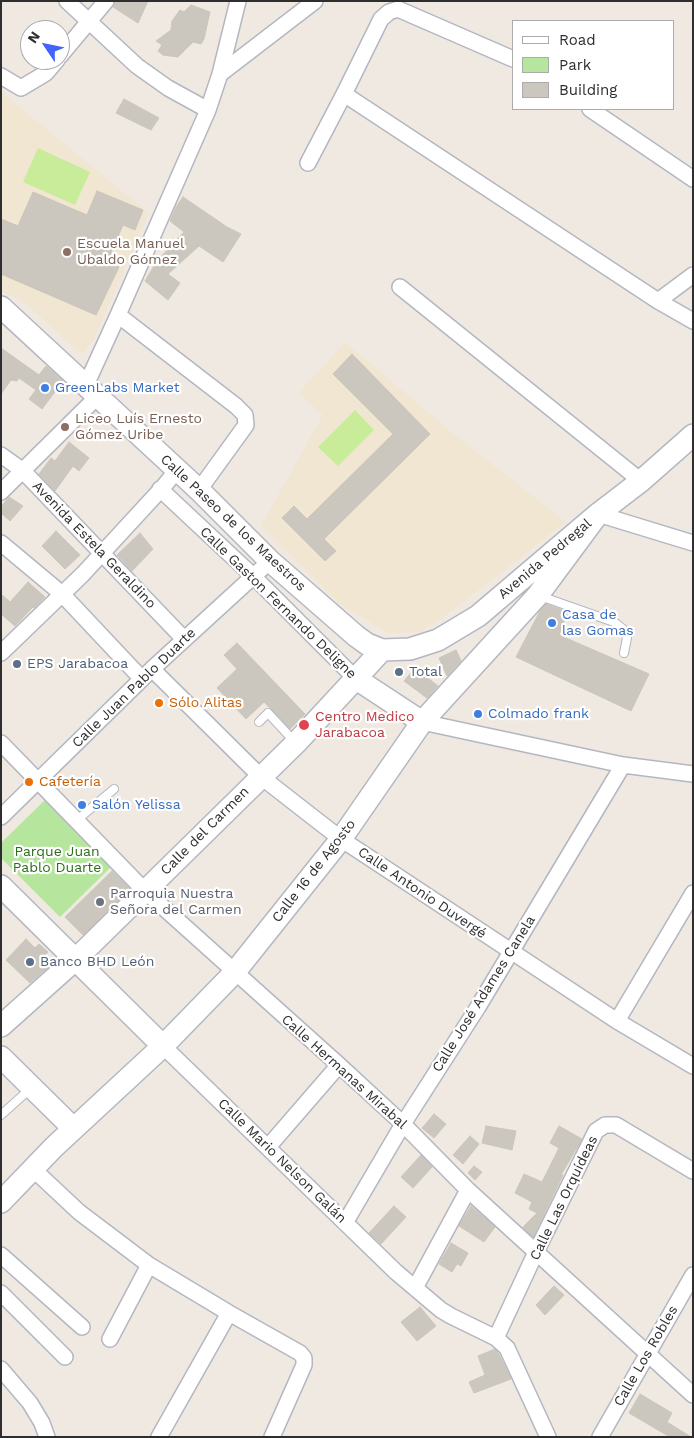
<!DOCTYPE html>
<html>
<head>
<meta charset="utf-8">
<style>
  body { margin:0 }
  #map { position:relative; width:694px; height:1438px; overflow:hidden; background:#efe9e1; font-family:"Work Sans",sans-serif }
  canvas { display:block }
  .frame { position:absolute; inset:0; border:2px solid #2e2e2e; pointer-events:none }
  .legend { position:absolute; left:512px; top:20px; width:162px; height:90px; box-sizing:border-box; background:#fff; border:1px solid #ababab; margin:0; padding:6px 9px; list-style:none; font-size:15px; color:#2e2e2e }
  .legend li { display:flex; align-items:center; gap:10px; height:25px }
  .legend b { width:25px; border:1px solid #ababab }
  .north { position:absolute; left:20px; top:20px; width:50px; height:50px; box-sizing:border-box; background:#fff; border:1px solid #ababab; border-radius:50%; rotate:304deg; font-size:14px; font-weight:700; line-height:20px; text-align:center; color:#2e2e2e }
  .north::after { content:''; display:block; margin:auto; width:18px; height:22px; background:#4264fb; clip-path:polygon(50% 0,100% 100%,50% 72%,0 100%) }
</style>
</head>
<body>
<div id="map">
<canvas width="694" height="1438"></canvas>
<div class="frame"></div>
<ul class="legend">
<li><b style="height:6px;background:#fff"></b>Road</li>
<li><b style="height:14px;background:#b6e59e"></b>Park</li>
<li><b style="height:14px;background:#cbc7bf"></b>Building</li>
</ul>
<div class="north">N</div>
</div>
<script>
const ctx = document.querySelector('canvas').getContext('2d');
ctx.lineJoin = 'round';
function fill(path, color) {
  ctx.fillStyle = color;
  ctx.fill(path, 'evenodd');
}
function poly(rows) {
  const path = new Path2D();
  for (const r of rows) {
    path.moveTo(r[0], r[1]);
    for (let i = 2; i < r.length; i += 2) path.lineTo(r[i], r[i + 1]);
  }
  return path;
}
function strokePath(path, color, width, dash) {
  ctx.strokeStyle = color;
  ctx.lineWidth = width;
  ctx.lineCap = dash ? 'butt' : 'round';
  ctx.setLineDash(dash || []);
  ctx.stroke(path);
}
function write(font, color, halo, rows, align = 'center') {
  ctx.font = font + ' "Work Sans",sans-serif';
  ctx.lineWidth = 4.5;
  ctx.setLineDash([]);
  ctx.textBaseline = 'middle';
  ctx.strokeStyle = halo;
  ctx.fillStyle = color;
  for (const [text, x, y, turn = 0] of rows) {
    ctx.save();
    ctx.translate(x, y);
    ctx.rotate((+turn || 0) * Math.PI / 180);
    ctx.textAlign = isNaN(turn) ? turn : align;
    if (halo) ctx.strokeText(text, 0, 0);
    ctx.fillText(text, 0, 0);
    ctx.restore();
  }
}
fill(poly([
  [1,92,149,213,93,341,84,352,78,351,27,305,1,290],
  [345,342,455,435,566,522,437,622,419,632,389,633,340,604,261,526,323,415,299,393]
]), '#f0e6d1');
fill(poly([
  [48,797,114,864,60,917,1,858,1,843]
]), '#b6e59e');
fill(poly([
  [38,148,90,172,75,205,23,182],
  [355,410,374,430,338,466,318,447]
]), '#c9ec9a');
const building = poly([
  [115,1,148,1,138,23,113,7,115,1],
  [191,5,210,12,204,39,201,44,193,42,178,57,163,55,158,51,162,45,156,41,171,30,172,21,180,10,184,12,191,5],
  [124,99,159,118,151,130,116,113,124,99],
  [97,191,143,210,135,230,123,225,107,262,119,267,96,315,1,274,1,219,18,226,33,192,87,215,97,191],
  [183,197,227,227,241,234,223,262,199,246,168,274,180,283,168,300,145,281,157,261,184,232,170,221,176,207,183,197],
  [1,348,39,375,46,366,63,381,42,409,29,399,36,390,19,378,17,381,11,380,1,394,1,348],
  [352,354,430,434,324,539,336,551,325,561,282,518,294,506,307,519,393,434,333,374,352,354],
  [69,442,89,458,79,471,73,466,55,491,39,474,51,458,55,461,69,442],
  [9,497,23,506,10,521,1,513,1,507,9,497],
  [56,531,80,555,65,569,42,546,56,531],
  [140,533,153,549,132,571,117,555,140,533],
  [28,582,45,597,34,608,33,607,15,626,1,614,1,594,10,602,28,582],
  [546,604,568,612,559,635,649,674,631,711,516,657,540,611,546,604],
  [237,643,305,714,290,729,264,702,246,719,217,688,237,669,224,655,237,643],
  [456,650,461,661,447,676,439,658,456,650],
  [415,668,438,686,427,698,404,681,415,668],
  [112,871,130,889,83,935,65,917,112,871],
  [26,939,35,948,39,944,48,952,45,955,53,963,30,983,6,960,26,939],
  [434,1114,446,1124,434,1138,422,1128,434,1114],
  [486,1126,516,1131,512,1150,482,1143,486,1126],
  [559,1126,582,1139,561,1175,563,1175,533,1237,523,1227,537,1213,529,1209,532,1202,515,1193,524,1174,542,1182,559,1148,550,1143,559,1126],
  [470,1136,479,1144,463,1164,453,1155,470,1136],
  [421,1155,432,1167,413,1188,401,1177,421,1155],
  [474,1166,482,1172,475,1180,468,1173,474,1166],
  [394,1206,406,1217,381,1244,369,1233,394,1206],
  [471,1206,495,1227,484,1242,459,1226,471,1206],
  [451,1243,468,1253,461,1266,457,1264,452,1272,439,1264,451,1243],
  [554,1286,564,1295,545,1315,536,1305,554,1286],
  [420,1307,436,1326,417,1341,401,1322,420,1307],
  [495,1349,499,1354,511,1379,474,1393,469,1382,485,1375,478,1356,495,1349],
  [640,1394,672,1413,667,1422,691,1437,670,1437,629,1413,640,1394]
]);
fill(building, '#cbc7bf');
strokePath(building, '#cbc5ba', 1);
const lane = poly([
  [540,596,614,622,623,629,627,638,624,653],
  [259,722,268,713,294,741],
  [77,820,114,789],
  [1,1115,31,1088]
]);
const street = poly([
  [67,1,137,66,168,88,208,110],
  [60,56,106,1],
  [220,74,315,1],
  [1,76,21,88,46,73,57,60],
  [344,94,658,301,693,321],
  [590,109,693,179],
  [308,163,344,94,381,19,389,12,398,9,513,59],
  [400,287,641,481],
  [658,301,693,275],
  [118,315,236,406,245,415,246,425,199,490],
  [86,385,118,315,208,110,220,74,238,1],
  [1,455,22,470,184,639],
  [160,489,253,576,355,678],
  [1,492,97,397],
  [598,514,693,543],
  [1,543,62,594,142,679],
  [1,653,83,574,164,486,177,470],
  [152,669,260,776,341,839,617,1021,693,1066],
  [422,722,623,765,693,774],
  [1,743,145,891,339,1065,403,1124,468,1190,693,1395],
  [1,817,152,669,270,561],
  [617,1021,693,893],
  [163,1046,396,1272,441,1310,451,1316,496,1338,507,1348,548,1437],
  [268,1147,339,1065],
  [32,1168,79,1212,149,1265,229,1313,300,1353,304,1358,304,1365,272,1437],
  [345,1223,403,1124,478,1007,623,765],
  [1,1255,82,1327],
  [415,1288,468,1190],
  [1,1293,65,1357],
  [496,1338,536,1252,596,1131,605,1125,616,1125,693,1171],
  [110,1339,149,1265],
  [1,1369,30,1403,42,1423,47,1437],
  [159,1437,229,1313],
  [600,1437,693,1275]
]);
const secondary = poly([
  [1,307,199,490,270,561,356,636,367,644,382,650,410,649,438,640,478,616,598,514,641,481,693,435],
  [355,678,422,722],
  [1,886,163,1046],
  [1,1026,76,959,296,743,382,650],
  [1,1057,73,1128],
  [1,1202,54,1147,163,1046,234,973,341,839,422,722,538,595,598,514]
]);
strokePath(lane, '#b4b7c1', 10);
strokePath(street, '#b4b7c1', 18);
strokePath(secondary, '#b4b7c1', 24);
strokePath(lane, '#fff', 8);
strokePath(street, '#fff', 15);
strokePath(secondary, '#fff', 21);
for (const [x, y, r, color] of [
  [67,252,5,"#8d6e63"],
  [45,388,5,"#3f7fe0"],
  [65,427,5,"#8d6e63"],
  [552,623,5,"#3f7fe0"],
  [17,664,5,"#5c6f8a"],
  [399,672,5,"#5c6f8a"],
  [159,703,5,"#e8710a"],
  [478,714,5,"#3f7fe0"],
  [304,725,6,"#e0444e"],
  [29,782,5,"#e8710a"],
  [82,805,5,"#3f7fe0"],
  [100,902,5,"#6b7280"],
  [30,962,5,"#5c6f8a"]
]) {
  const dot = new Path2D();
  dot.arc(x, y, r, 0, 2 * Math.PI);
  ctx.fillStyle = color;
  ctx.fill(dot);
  strokePath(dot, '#fff', 2);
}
write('14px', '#785e54', '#fff', [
  ["Escuela Manuel",77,244],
  ["Ubaldo Gómez",77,260],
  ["Liceo Luís Ernesto",75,419],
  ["Gómez Uribe",75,435]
], 'left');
write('14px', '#366cbe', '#fff', [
  ["GreenLabs Market",55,388],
  ["Casa de",562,615],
  ["las Gomas",562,631],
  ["Colmado frank",488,714],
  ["Salón Yelissa",92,805]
], 'left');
write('14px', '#2e2e2e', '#fff', [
  ["Calle Paseo de los Maestros",233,523,43],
  ["Avenida Estela Geraldino",94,545,46],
  ["Avenida Pedregal",545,559,-40],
  ["Calle Gaston Fernando Deligne",278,603,44],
  ["Calle Juan Pablo Duarte",134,688,-44],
  ["Calle del Carmen",205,831,-45],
  ["Calle 16 de Agosto",314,871,-52],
  ["Calle Antonio Duvergé",422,893,34],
  ["Calle José Adames Canela",484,994,-58],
  ["Calle Hermanas Mirabal",344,1072,42],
  ["Calle Mario Nelson Galán",282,1161,44],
  ["Calle Las Orquídeas",564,1198,-64],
  ["Calle Los Robles",646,1356,-60]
]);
write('14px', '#4e5e75', '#fff', [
  ["EPS Jarabacoa",27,664],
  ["Total",409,672],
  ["Banco BHD León",40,962]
], 'left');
write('14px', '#c56008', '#fff', [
  ["Sólo Alitas",169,703],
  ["Cafetería",39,782]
], 'left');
write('14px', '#be3a42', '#fff', [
  ["Centro Medico",315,717],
  ["Jarabacoa",315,733]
], 'left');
write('14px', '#2c6e1b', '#fff', [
  ["Parque Juan",57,852],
  ["Pablo Duarte",57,868]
]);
write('14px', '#5b616d', '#fff', [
  ["Parroquia Nuestra",110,894],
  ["Señora del Carmen",110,910]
], 'left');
</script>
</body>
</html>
